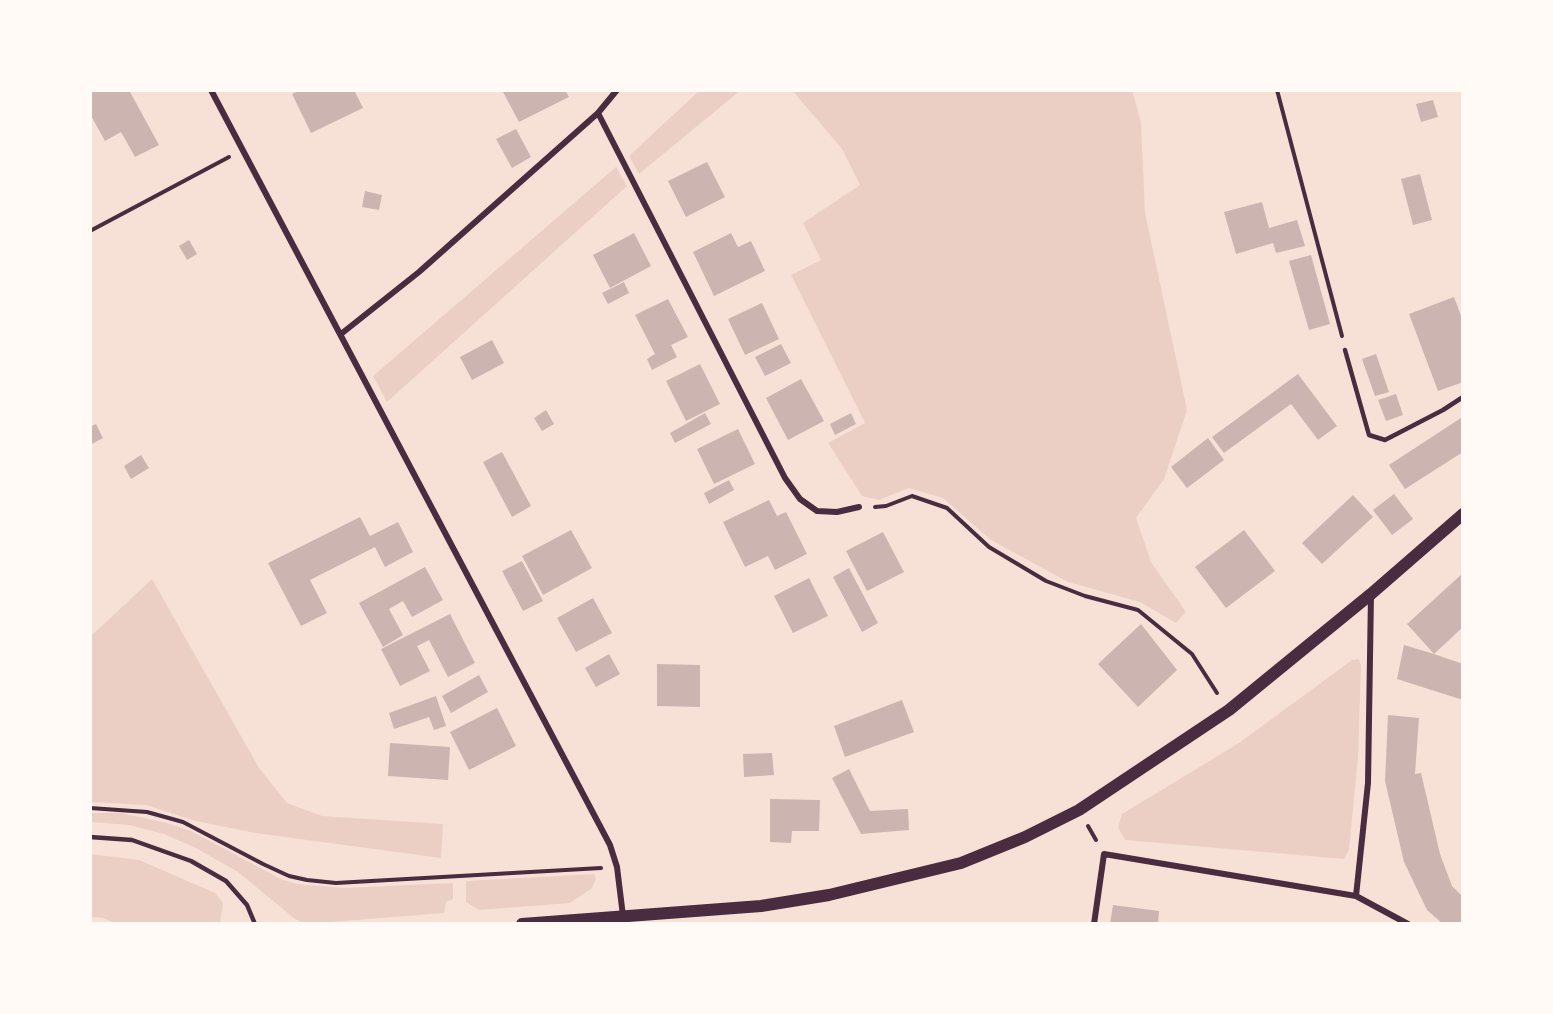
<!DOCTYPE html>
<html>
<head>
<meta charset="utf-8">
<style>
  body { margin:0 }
  #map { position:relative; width:1553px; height:1014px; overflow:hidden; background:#f7e1d7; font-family:"PT Sans Narrow",sans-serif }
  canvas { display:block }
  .frame { position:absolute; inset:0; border:92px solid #fffaf5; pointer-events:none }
</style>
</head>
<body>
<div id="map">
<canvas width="1553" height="1014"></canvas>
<div class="frame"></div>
</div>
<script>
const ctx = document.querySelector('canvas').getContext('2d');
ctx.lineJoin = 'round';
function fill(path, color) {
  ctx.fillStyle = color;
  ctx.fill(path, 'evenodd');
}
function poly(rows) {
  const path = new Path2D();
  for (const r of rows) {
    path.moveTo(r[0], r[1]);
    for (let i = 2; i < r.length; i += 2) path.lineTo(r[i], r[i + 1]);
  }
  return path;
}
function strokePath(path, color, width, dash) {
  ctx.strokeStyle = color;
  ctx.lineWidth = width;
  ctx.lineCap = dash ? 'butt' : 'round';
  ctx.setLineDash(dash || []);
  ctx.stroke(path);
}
fill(poly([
  [700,90,741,90,639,174,629,156],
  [792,90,1132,90,1141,122,1145,213,1187,410,1164,479,1136,518,1151,562,1186,612,1176,623,1140,602,1068,582,991,540,943,498,909,488,879,500,862,496,828,443,865,423,791,275,821,260,803,223,860,185,842,149],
  [616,167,627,186,387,402,373,376],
  [152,579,259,768,287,803,322,816,443,824,441,858,255,833,196,821,146,805,90,802,90,637],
  [1359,659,1361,666,1358,757,1349,850,1344,859,1125,840,1118,827,1122,814,1239,743,1352,660],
  [90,813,121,813,167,823,191,831,283,880,297,884,344,888,453,883,453,899,446,902,444,913,306,924,295,919,238,872,196,848,164,834,129,825,90,822],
  [90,854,139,860,215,893,223,903,220,924,117,924,103,918,90,917],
  [594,874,596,879,591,889,570,903,479,910,466,902,466,881]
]), '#ebcfc5');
fill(poly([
  [90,90,129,90,159,145,135,157,121,132,105,141,90,114],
  [301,90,354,90,363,108,311,133,292,94],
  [502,90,565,90,569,97,519,122],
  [1433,100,1438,117,1421,122,1416,104],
  [516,129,531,157,512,168,496,139],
  [707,162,725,197,686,217,668,181],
  [1420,174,1432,220,1413,225,1401,179],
  [365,191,382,195,379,210,362,207],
  [1262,202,1269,228,1297,220,1305,246,1276,253,1273,243,1236,254,1224,212],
  [634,233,651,266,610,288,593,255],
  [731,233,738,247,751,241,765,271,714,296,693,252],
  [189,240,197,254,187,260,179,246],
  [1311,255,1330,324,1309,330,1289,261],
  [624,282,629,293,608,304,602,293],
  [1454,297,1463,321,1463,382,1438,391,1409,314],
  [668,299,688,337,671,345,677,357,652,370,647,359,655,354,635,315],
  [762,303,779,339,745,355,728,319],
  [492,340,504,363,472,380,460,357],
  [781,344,791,363,765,376,755,357],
  [1376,354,1389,392,1375,396,1362,359],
  [700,364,720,404,686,421,666,381],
  [1298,374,1337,426,1318,440,1291,404,1224,453,1212,437],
  [801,379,824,421,788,440,766,398],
  [1396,394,1403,415,1386,421,1378,400],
  [546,410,554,424,542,431,534,418],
  [705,413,711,424,675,443,670,433],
  [851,413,856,424,835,435,830,424],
  [1461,418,1463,452,1405,489,1389,465],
  [96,424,103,438,90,445,90,427],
  [738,429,755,464,714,484,697,449],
  [1208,438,1224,460,1187,488,1171,467],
  [502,452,531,506,512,517,483,462],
  [141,455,149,468,131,479,124,466],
  [729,480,734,490,709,504,704,493],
  [1394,494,1413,519,1392,535,1373,510],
  [1353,495,1373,517,1322,564,1302,543],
  [769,500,777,516,786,512,807,554,775,570,768,556,745,567,723,522],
  [360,517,370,536,398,522,413,552,385,567,375,547,310,580,327,613,301,626,268,563],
  [571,530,592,568,543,595,522,556],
  [1244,530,1275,571,1226,608,1195,567],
  [883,532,904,572,867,591,846,551],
  [522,561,543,601,523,611,502,571],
  [425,567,443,600,412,617,403,601,389,609,403,635,383,647,359,603],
  [849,568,878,623,862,632,833,577],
  [1463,573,1463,627,1434,654,1463,664,1463,700,1397,679,1404,645,1434,654,1407,624],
  [809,578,828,616,793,633,774,596],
  [593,598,612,633,576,652,557,618],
  [450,614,475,663,448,677,429,640,417,646,430,671,400,686,381,649],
  [1141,624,1177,670,1138,707,1098,664],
  [609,654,620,674,596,687,585,668],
  [657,664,700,665,700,707,657,706],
  [479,675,488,692,451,713,442,696],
  [436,696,446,726,434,730,429,717,394,729,389,713],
  [902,700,914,732,845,757,834,726],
  [497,708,516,746,469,770,450,732],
  [1388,715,1419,718,1415,774,1421,773,1440,854,1452,886,1463,897,1463,924,1443,924,1427,910,1404,862,1385,781],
  [390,743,450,747,448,780,388,776],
  [772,753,774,775,744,777,743,754],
  [849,769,870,811,908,809,909,830,861,834,832,778],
  [770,799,820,800,819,831,792,831,791,843,770,842],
  [1113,905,1159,911,1158,924,1110,924]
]), '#ccb4b1');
strokePath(poly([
  [1277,90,1342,336],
  [90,231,229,157],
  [875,507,886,506,912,496,947,508,989,547,1046,581,1085,596,1138,610,1192,654,1217,693],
  [90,808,147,812,183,822,263,864,289,876,307,880,336,883,601,868],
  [1088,826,1096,840]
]), '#4a2c40', 4);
strokePath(poly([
  [1345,350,1369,435,1385,440,1443,410,1463,397],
  [90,837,132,840,191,861,226,881,247,905,255,924]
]), '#4a2c40', 4.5);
strokePath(poly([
  [211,90,610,845,617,867,623,916],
  [598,113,785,478,800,499,817,511,837,512,859,507],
  [341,334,419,272,598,113,617,90],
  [1356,896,1368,783,1371,594],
  [1094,924,1104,854,1356,896,1408,924]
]), '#4a2c40', 6);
strokePath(poly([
  [522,924,761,906,829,895,961,863,1025,837,1079,810,1229,710,1371,594,1463,514]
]), '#4a2c40', 12);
</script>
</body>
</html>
